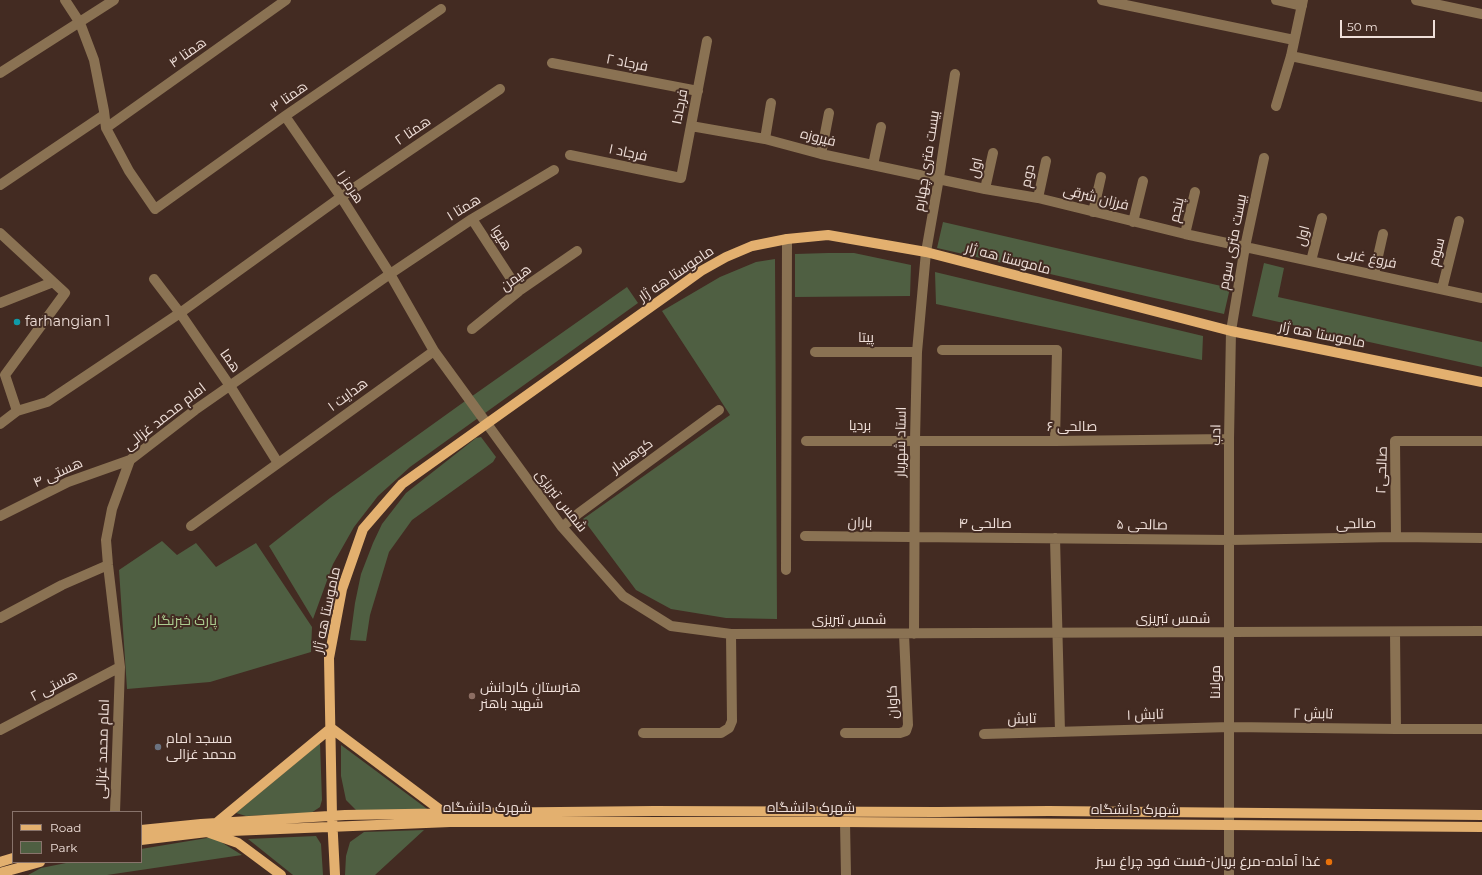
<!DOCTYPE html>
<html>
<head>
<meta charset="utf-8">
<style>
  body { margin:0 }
  #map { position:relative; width:1482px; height:875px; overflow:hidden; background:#432b22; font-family:Montserrat,sans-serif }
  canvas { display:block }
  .legend { position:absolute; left:12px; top:811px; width:130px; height:52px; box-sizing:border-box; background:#432b22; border:1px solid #88736b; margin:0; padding:5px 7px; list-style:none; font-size:12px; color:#efdfd9 }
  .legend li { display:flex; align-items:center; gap:8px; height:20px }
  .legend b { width:20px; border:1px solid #88736b }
  .scale { position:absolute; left:1340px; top:20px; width:95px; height:18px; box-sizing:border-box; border:2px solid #efdfd9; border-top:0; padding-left:5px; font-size:12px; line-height:14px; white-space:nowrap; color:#efdfd9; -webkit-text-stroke:3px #432b22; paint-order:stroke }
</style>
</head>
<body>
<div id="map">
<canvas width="1482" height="875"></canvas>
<ul class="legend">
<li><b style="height:5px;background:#e3b06f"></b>Road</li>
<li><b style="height:11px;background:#4f5f42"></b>Park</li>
</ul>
<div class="scale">50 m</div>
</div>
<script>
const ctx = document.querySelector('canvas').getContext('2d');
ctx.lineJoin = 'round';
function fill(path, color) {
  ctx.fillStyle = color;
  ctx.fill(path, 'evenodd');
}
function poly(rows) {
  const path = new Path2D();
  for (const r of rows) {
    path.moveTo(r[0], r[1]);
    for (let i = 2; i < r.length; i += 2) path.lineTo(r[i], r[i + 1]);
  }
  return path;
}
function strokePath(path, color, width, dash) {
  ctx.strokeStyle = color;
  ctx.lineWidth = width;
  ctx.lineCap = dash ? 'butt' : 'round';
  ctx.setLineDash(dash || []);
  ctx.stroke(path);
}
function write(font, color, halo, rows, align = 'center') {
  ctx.font = font + ' Montserrat,Cairo,sans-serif';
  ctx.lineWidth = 4;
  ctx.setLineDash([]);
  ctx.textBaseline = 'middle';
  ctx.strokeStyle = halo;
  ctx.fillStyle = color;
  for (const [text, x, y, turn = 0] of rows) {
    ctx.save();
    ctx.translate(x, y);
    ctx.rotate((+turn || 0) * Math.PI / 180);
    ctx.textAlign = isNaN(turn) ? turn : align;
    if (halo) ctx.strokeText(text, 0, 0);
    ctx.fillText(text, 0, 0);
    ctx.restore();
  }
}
fill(poly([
  [943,222,1230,288,1224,314,937,248],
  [828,253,854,253,911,265,910,296,795,297,795,254],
  [775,259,777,619,726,618,671,609,636,590,583,519,730,415,662,311,720,277,756,262],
  [1264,263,1284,268,1278,297,1482,342,1482,367,1252,316],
  [935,272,1203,336,1202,360,936,304],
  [627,287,638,303,410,467,378,496,354,527,333,564,313,619,269,546,330,498,468,399],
  [481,437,496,457,493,462,412,520,389,552,370,615,366,641,350,640,355,603,361,574,373,543,382,524,406,493,476,438],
  [162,541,177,555,196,543,216,567,256,543,312,627,311,652,210,682,127,689,119,570],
  [320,743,322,800,320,807,311,813,246,816,236,813],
  [341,745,430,811,358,812,346,800,341,776],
  [424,830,375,875,345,875,346,856,350,842,364,832],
  [316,836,321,844,323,875,293,875,248,839],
  [213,837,242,855,107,875,28,875,41,868,71,862,141,862,141,849]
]), '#4f5f42');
strokePath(poly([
  [65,0,80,23,94,60,104,111,106,128,129,171,155,209,285,116,441,9],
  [1102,0,1294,40],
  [1276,0,1302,6],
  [1416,0,1482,14],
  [1291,56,1482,97],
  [552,63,698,91],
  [0,73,114,0],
  [1276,106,1291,56,1303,0],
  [285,116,341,197,390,274,434,351,562,527,623,596,671,626,731,634,1482,631],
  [691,126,765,139,821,154,985,189,1038,198,1185,234,1482,298],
  [106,128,286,0],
  [765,139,771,103],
  [821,154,829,113],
  [570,155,681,178,707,41],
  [873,165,881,127],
  [0,185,104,115],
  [985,189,993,153],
  [1038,198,1046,161],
  [1093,212,1101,177],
  [472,219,519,291],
  [1133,222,1143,181],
  [0,233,65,293,5,375,17,411],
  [1185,234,1195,192],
  [1311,261,1322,218],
  [1374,274,1383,234],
  [154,279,180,313,230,386,278,463],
  [1442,289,1459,221],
  [0,303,53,282],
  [472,329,519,291,577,251],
  [942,350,1057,350,1055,441],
  [815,352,917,352],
  [0,424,17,411,47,402,65,390,180,313,341,197,500,89],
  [806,441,1055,441,1229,439],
  [0,516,68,482,130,460],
  [191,526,434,351],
  [562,527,579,513,719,410],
  [805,536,1230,540,1396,537,1482,538],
  [1396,537,1395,441,1482,441],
  [1055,538,1060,732],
  [786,570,787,239],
  [0,618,62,585,108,565],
  [1395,632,1396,729],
  [914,634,915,440,917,352,926,252,939,178,955,74],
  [0,730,120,667],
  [643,733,721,733,729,728,732,721,731,634],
  [845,733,900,733,906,731,908,725,904,634],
  [984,734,1230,727,1396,729,1482,729],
  [115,812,120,667,108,565,106,540,112,509,130,460,195,410,390,274,472,219,554,170],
  [845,822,846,875],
  [1229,875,1229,439,1231,331,1245,247,1264,158]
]), '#8a7253', 10);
strokePath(poly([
  [141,830,201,824,345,815,464,813,654,811,937,812,1049,811,1482,815],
  [141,840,207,832,450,822,845,822,1482,827],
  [0,862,13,858],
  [0,873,40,862],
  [281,875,238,843,207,832,215,824,331,728,447,815],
  [335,875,332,816,329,658,342,589,363,529,402,484,683,284,701,271,726,257,752,246,787,239,828,235,926,252,1231,331,1482,382]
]), '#e3b06f', 10);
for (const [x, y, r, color] of [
  [17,322,4,"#0f9aa8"],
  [472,696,4,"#8d6e63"],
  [158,747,4,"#6b7280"],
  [1329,862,4,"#e8710a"]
]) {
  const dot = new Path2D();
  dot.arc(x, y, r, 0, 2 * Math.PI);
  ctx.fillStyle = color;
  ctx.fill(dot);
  strokePath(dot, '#432b22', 1.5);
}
write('14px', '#efdfd9', '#432b22', [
  ["همتا ۴",188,53,-35],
  ["فرجاد ۲",627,63,11],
  ["همتا ۳",289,97,-35],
  ["فرجاد۱",680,107,-79],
  ["همتا ۲",413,131,-34],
  ["فیروزه",818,138,14],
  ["فرجاد ۱",628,153,12],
  ["بیست متری چهارم",927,161,-81],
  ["اول",976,168,-78],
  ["دوم",1028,176,-78],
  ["هرمز ۱",350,187,56],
  ["فرزان شرقی",1096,198,14],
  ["همتا ۱",464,208,-32],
  ["پنجم",1177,210,-77],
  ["اول",1303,236,-76],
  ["هیوا",501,238,57],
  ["بیست متری سوم",1233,242,-79],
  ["سوم",1437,252,-76],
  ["فروغ غربی",1367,258,12],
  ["ماموستا هه ژار",1008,259,15],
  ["ماموستا هه ژار",676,274,-34],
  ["هیمن",516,278,-36],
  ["ماموستا هه ژار",1322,335,11],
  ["پیتا",866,338],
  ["هما",230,361,55],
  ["هدایت ۱",348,395,-36],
  ["امام محمد غزالی",165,417,-38],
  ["بردیا",860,426],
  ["صالحی ۶",1072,427],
  ["ادب",1216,435,-89],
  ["استاد شهریار",901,442,-89],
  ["کوهسار",632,456,-36],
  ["صالحی۲",1382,470,-88],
  ["هستی ۴",58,473,-24],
  ["شمس تبریزی",561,501,52],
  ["باران",860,523,1],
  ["صالحی ۴",985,524],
  ["صالحی",1356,524,-1],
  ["صالحی ۵",1142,525,1],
  ["ماموستا هه ژار",327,610,-78],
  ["شمس تبریزی",1173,619],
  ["شمس تبریزی",849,620],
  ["مولانا",1216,682,-90],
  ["هستی ۲",54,686,-28],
  ["کاوان",893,702,-92],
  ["تابش ۲",1313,714,1],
  ["تابش ۱",1145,715,-2],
  ["تابش",1022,719,-1],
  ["امام محمد غزالی",103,749,-88],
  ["شهرک دانشگاه",487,808],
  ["شهرک دانشگاه",811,808],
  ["شهرک دانشگاه",1135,810]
]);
write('14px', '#efdfd9', '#432b22', [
  ["farhangian 1",25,322],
  ["هنرستان کاردانش",480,688],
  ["شهید باهنر",480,704],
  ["مسجد امام",166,739],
  ["محمد غزالی",166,755],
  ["غذا آماده-مرغ بریان-فست فود چراغ سبز",1321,862,"right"]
], 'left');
write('14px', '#accd90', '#432b22', [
  ["پارک خبرنگار",185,621]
]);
</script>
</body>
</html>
